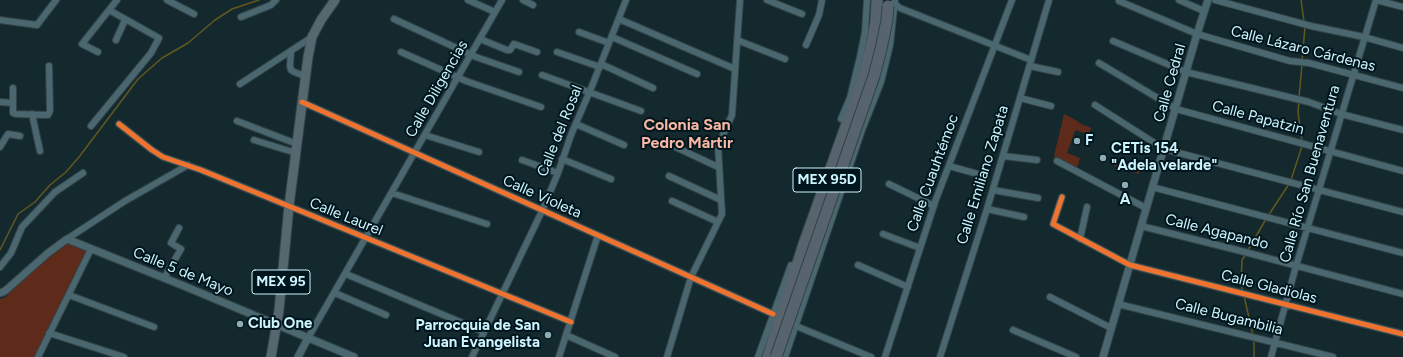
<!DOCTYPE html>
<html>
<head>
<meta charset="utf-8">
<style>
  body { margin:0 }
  canvas { display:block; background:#14292e }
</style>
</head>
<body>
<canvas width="1403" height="357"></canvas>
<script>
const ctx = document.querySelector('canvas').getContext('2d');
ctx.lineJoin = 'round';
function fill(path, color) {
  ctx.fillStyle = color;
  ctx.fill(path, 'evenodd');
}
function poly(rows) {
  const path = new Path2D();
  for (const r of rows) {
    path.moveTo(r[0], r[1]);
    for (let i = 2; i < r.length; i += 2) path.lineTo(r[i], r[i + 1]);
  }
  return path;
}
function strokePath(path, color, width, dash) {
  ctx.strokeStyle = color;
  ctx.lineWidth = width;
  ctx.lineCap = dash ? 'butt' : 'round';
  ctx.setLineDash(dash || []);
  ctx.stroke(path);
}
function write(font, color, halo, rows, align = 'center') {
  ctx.font = font + ' Figtree,sans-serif';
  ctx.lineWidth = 4;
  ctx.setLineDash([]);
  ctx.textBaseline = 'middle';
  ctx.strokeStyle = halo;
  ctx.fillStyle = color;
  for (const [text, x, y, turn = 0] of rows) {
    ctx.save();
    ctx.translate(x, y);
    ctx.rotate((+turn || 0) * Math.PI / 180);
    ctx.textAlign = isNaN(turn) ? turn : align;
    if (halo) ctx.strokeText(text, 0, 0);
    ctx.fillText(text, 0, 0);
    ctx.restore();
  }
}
fill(poly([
  [1064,114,1079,122,1079,123,1091,128,1089,135,1076,130,1075,131,1067,153,1080,158,1077,168,1054,156],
  [1116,162,1141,170,1139,174,1114,166],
  [66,243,88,252,35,357,0,357,0,299,6,297,21,280]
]), '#5e2a1a');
strokePath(poly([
  [1301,0,1304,21],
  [1302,61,1305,27],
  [1299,97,1302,65],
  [1299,101,1298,112,1302,141],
  [1291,180,1302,146],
  [1268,216,1289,184],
  [0,250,18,214,35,202,50,185,66,172,79,157,138,79,162,58,188,43,215,20,232,9,259,0],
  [1248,250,1266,219],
  [1243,291,1241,284,1242,260,1246,254],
  [1244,296,1253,335],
  [1254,357,1254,339]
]), '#62571d', 1.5);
const minor = poly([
  [167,0,194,14],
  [468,0,495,12],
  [523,0,533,5],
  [767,0,802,14],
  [1179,0,1204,11],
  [1215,0,1311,26,1364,37,1403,48],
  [1376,0,1403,7],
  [1119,1,1197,34,1290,61,1309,63,1403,88],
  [894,3,900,8,1031,60],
  [241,17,271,5,276,0],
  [394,19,476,57,519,72],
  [619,19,735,69],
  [0,20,37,25,56,0],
  [579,32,609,43],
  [612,37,697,74],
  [480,39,507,50,510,50,514,44,537,52],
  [116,40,125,20],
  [737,40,785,59],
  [1113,41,1186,72,1309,102,1341,114,1403,130],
  [806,45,819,15,822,0],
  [291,51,290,66,291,70,294,72,305,76],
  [98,52,82,44,117,0],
  [401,52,466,81,541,107],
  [557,52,600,67],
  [1099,63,1176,109,1403,171],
  [601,64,653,88],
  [1030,66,1058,72],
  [542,75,641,111],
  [240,84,312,37],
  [13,88,13,113,16,114,48,115,50,111,49,66],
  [1020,98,1051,106],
  [0,102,13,103],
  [302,102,773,314],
  [1095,105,1164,149,1403,212],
  [32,114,40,151],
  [841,119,850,98,860,57,865,32,867,0],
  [237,121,297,144],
  [119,124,152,150,163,157,201,170,571,322],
  [576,124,624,145],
  [91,126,151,53,159,38,109,10],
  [425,135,479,152],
  [254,140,296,153],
  [669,144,718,167],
  [0,147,8,134,20,136],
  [1003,156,1037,160],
  [562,159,611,179],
  [522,160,558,173],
  [1057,161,1146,208],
  [949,166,985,176],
  [669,176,721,200],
  [889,184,934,206],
  [1152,187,1403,253],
  [993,190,1038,198],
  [392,193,487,224],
  [1062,197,1053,224,1130,265,1403,334],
  [672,201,718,222],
  [987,209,1024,217],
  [1141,226,1237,250,1403,294],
  [883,234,920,248],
  [67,239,125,201,188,165],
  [1080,239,1087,207],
  [858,265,908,287],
  [0,267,11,253,22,227,55,192,83,173],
  [346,274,484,332],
  [164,278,181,249,171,243,179,228],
  [335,293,386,315],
  [69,295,154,327],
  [1050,297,1111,328],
  [1118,304,1333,357],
  [796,326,871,357],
  [1013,330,1076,357],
  [49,333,124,357],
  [566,335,615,357],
  [308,338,502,0],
  [38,357,91,249],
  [472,357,542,211,558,173,571,135,592,86,626,0],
  [559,357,598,235],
  [667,357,691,277,722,214,718,146,732,115,740,0],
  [758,357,791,265],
  [785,357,862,130,881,82,890,45,895,0],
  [885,357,935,202,1012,0],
  [940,357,987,209,1049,0],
  [1271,357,1296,266,1376,0]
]);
const tertiary = poly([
  [0,293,5,291,48,253,67,239,184,286,354,357],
  [298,357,308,338],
  [1103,357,1197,34,1208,0]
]);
const primary = poly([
  [271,357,279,310,289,206,308,57,312,37,321,20,335,0]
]);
const motorway = poly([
  [768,357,804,244,864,76,873,38,876,21,877,0]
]);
strokePath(minor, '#324347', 8);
strokePath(tertiary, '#324347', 9);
strokePath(primary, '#324347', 11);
strokePath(motorway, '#324347', 13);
strokePath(minor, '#4a666e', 6);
strokePath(tertiary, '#4a666e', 7);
strokePath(primary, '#55676f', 9);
strokePath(motorway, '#57646e', 11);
const motorwayBridge = poly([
  [776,357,874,76,881,49,887,20,888,6]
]);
strokePath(motorwayBridge, '#324347', 13, []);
strokePath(motorwayBridge, '#57646e', 11);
strokePath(poly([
  [302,102,773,314],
  [119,124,152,150,163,157,201,170,571,322],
  [1062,197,1053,224,1130,265,1403,334]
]), '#ef722f', 5);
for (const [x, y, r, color] of [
  [1077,141,4,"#8cadb6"],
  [1103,158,4,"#8cadb6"],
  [1125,185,4,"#8cadb6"],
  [240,324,4,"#8cadb6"],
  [548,335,4,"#8cadb6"]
]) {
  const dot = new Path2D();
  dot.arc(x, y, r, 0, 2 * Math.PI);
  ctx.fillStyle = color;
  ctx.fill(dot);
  strokePath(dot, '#00161c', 1.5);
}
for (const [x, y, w] of [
  [827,180,68],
  [281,282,58]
]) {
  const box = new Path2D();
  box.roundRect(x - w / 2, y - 12, w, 24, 3);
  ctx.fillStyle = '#00161c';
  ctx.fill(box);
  strokePath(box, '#cdf4ff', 1);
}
write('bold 14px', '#cdf4ff', null, [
  ["MEX 95D",827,180],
  ["MEX 95",281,282]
]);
write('15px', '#cdf4ff', '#00161c', [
  ["Calle Lázaro Cárdenas",1303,49,14],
  ["Calle Cedral",1170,83,-74],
  ["Calle Diligencias",437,89,-60],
  ["Calle Papatzin",1258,118,15],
  ["Calle del Rosal",560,131,-68],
  ["Calle Cuauhtémoc",933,173,-70],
  ["Calle Río San Buenaventura",1310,174,-74],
  ["Calle Emiliano Zapata",983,175,-73],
  ["Calle Violeta",542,197,24],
  ["Calle Laurel",346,217,22],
  ["Calle Agapando",1217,232,14],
  ["Calle 5 de Mayo",183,272,22],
  ["Calle Gladiolas",1269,287,14],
  ["Calle Bugambilia",1229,317,14]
]);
write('bold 15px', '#cdf4ff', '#00161c', [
  ["F",1085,141],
  ["CETis 154",1111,149],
  ["\"Adela velarde\"",1111,166],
  ["A",1125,200,"center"],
  ["Club One",248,324],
  ["Parrocquia de San",540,326,"right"],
  ["Juan Evangelista",540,343,"right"]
], 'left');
write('bold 16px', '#f8b7a4', '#00161c', [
  ["Colonia San",687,125],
  ["Pedro Mártir",687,143]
]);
</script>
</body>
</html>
